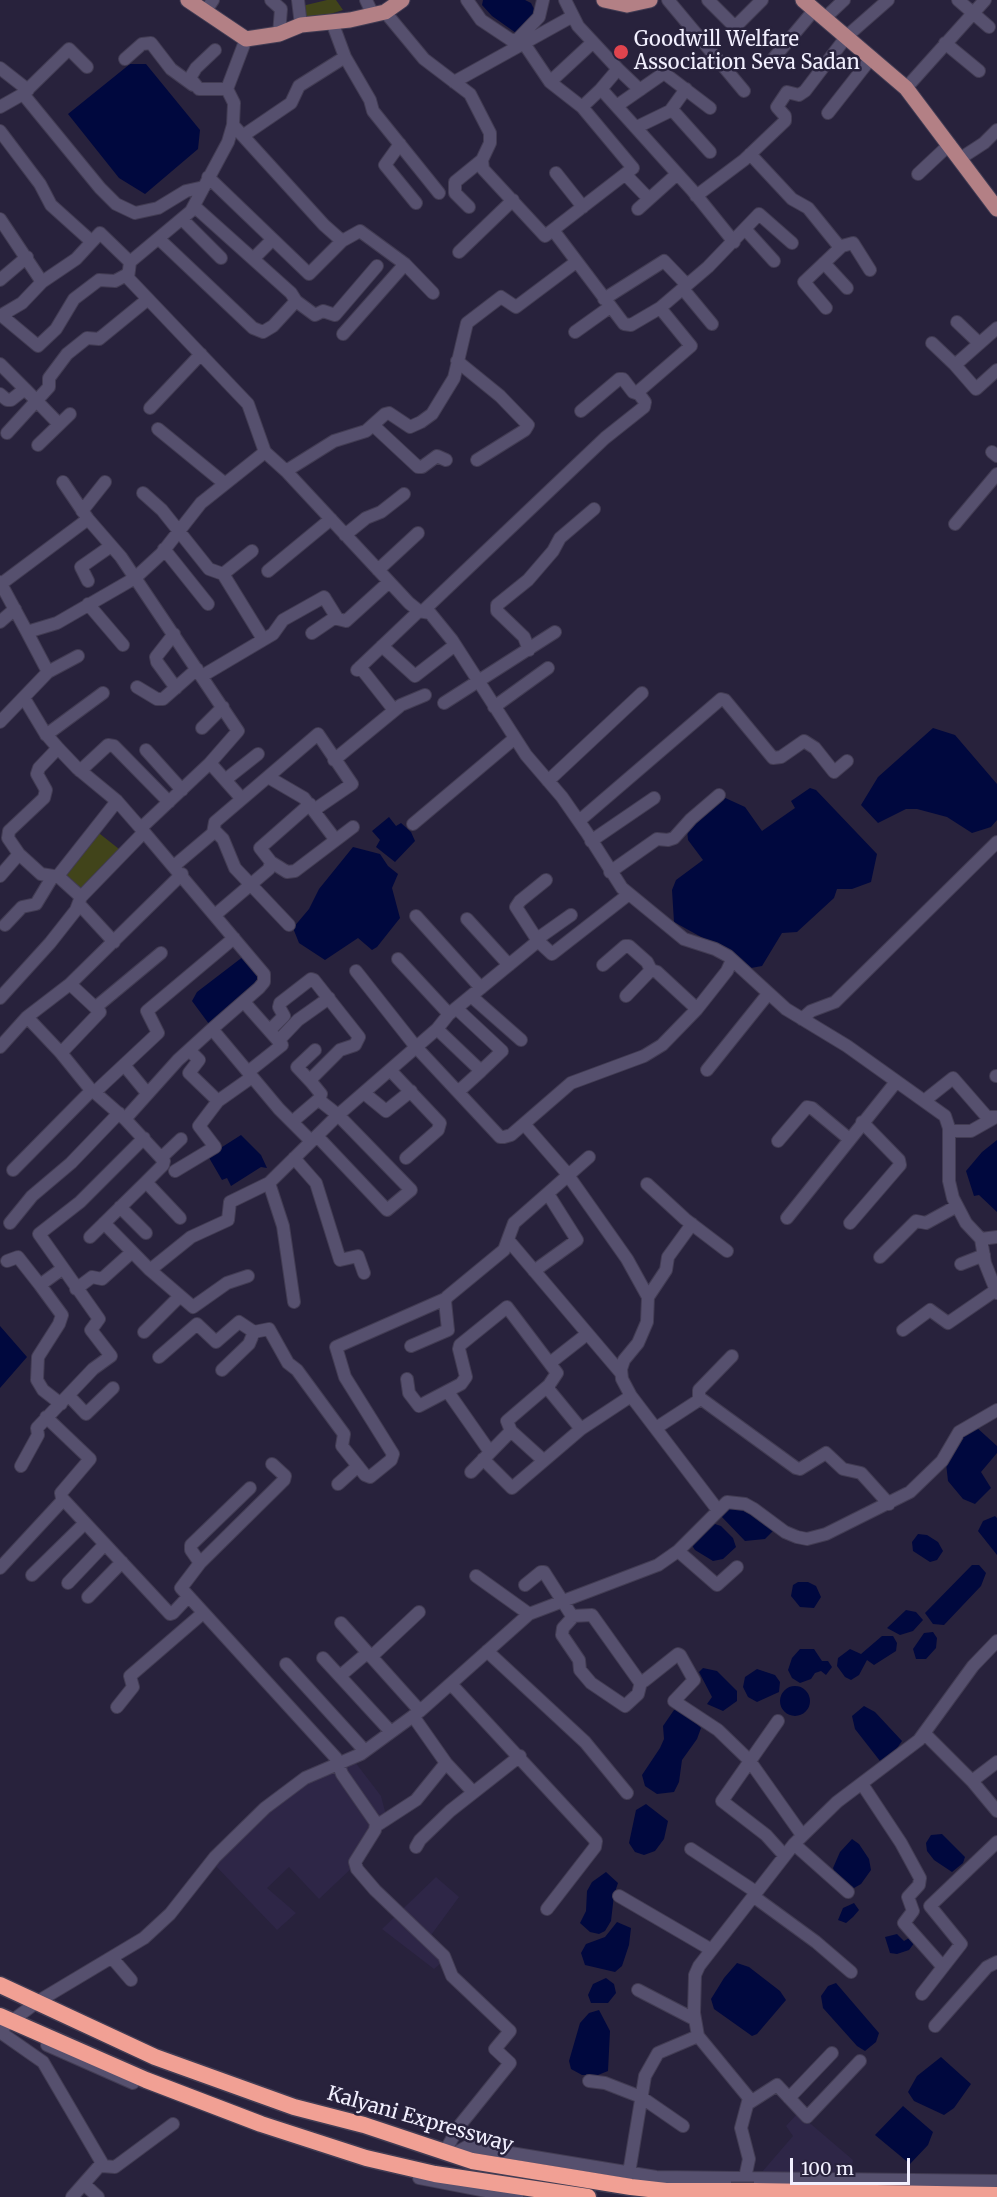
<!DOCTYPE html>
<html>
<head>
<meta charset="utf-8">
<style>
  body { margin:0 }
  #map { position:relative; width:997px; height:2197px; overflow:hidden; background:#28223c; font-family:Merriweather,serif }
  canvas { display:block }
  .scale { position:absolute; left:790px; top:2158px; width:120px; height:27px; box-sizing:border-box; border:3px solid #f1effe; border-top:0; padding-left:8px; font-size:18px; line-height:21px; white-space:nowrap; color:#f1effe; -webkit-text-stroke:4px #28223c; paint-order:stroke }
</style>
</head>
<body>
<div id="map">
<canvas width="997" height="2197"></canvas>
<div class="scale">100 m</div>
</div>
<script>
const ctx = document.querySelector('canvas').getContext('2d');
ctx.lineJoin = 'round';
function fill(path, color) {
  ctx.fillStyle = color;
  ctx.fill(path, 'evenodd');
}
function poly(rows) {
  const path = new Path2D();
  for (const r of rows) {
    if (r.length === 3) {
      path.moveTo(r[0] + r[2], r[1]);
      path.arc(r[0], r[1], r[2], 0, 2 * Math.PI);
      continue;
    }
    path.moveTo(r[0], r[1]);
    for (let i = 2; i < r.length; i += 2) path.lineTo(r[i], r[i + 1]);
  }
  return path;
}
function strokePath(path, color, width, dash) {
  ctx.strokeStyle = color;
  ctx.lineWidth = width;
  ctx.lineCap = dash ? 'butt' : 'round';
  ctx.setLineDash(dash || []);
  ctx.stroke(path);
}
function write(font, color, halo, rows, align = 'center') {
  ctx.font = font + ' Merriweather,serif';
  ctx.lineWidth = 5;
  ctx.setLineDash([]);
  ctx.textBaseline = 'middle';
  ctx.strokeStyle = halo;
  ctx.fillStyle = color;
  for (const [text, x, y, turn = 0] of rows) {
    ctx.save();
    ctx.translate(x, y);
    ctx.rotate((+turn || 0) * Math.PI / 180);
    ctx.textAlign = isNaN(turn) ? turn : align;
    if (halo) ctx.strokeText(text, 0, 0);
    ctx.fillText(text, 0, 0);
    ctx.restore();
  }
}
fill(poly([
  [355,1762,381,1796,388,1823,355,1865,319,1899,289,1867,267,1888,296,1913,277,1930,212,1862,301,1782],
  [436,1877,459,1897,426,1942,445,1960,434,1969,382,1929],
  [798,2113,853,2160,851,2173,762,2172,793,2136,786,2126]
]), '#2e2647');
fill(poly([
  [327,0,336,0,343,10,305,22,302,6],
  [95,830,119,849,81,889,64,873]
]), '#41441a');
fill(poly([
  [483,0,525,0,531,3,535,11,529,21,516,33,492,16,482,5],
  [130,64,146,64,200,130,198,149,145,194,119,178,68,114],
  [933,728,955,735,997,784,997,820,991,827,972,833,947,817,917,809,906,809,878,823,861,805,878,777],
  [810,788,816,790,877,854,871,882,852,889,837,889,834,898,797,932,782,933,762,966,751,968,721,948,674,922,672,890,676,880,703,860,688,840,687,829,721,796,745,807,762,831,795,808,791,801],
  [389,817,396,826,401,823,411,832,415,841,395,862,376,847,380,840,372,831],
  [353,847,380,854,388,866,398,874,392,888,400,918,377,947,372,950,358,938,325,960,299,943,293,928,309,909,319,889],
  [244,956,259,974,255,987,209,1024,192,1001,197,992],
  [241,1135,261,1155,267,1168,261,1167,231,1186,227,1178,222,1180,208,1156],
  [997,1140,997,1212,979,1195,974,1196,966,1171,982,1152],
  [0,1326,27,1357,0,1388],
  [975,1426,997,1446,997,1453,981,1472,991,1488,975,1504,963,1499,948,1481,946,1463,961,1437],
  [731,1502,770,1521,773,1531,765,1539,745,1541,721,1516],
  [995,1516,997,1518,997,1555,978,1531,983,1521],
  [712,1523,721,1526,733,1538,736,1547,723,1559,713,1561,695,1550,691,1544],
  [918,1534,927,1535,938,1542,943,1551,937,1560,930,1562,913,1551,912,1542],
  [972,1565,979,1565,986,1573,981,1586,944,1625,933,1624,925,1613],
  [798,1582,808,1582,816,1586,821,1597,814,1608,800,1607,791,1596,793,1585],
  [906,1610,916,1612,923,1620,913,1631,900,1635,887,1628],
  [933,1632,937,1638,936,1648,926,1659,916,1659,913,1649,924,1633],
  [882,1636,893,1636,897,1643,896,1651,874,1665,867,1660,859,1675,851,1680,845,1677,837,1666,838,1658,850,1649,861,1654],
  [800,1649,814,1649,822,1661,828,1661,832,1667,826,1675,821,1671,815,1673,811,1679,800,1683,792,1678,788,1670,792,1658],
  [703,1668,717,1671,737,1691,737,1701,723,1711,707,1704,712,1697,699,1672],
  [757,1669,775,1675,780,1682,779,1692,757,1702,748,1697,743,1687,745,1677],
  [795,1701,15],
  [864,1706,875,1712,902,1741,893,1754,880,1761,855,1729,852,1716],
  [681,1707,701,1728,697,1739,682,1760,679,1782,674,1792,657,1794,645,1786,642,1775,660,1748,664,1739,663,1726,674,1710],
  [646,1804,668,1821,664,1839,655,1851,644,1855,635,1852,629,1843,636,1810],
  [942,1834,965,1857,963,1863,952,1872,934,1860,927,1851,926,1843,931,1835],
  [852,1839,859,1844,869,1859,871,1870,861,1884,854,1888,836,1876,833,1868,840,1852],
  [606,1872,618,1883,614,1895,611,1921,605,1931,599,1934,590,1932,580,1923,586,1911,587,1891,592,1882],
  [854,1903,859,1910,853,1917,846,1923,838,1920,843,1908],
  [617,1922,631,1928,629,1945,622,1966,615,1972,585,1965,581,1953,586,1944,605,1937],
  [897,1934,904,1941,909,1938,915,1942,909,1950,897,1954,890,1953,885,1937],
  [737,1963,749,1967,780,1991,786,2000,757,2034,752,2036,714,2009,711,1999,724,1978],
  [606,1978,614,1984,616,1993,608,2003,591,2003,588,1995,593,1984],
  [836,1983,879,2033,876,2042,865,2051,857,2046,823,2008,821,1996,828,1986],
  [599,2010,610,2031,608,2071,598,2075,582,2075,571,2069,569,2061,580,2023,589,2013],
  [941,2057,971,2084,954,2108,944,2115,914,2101,908,2092,917,2076],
  [903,2106,933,2132,928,2145,910,2164,875,2135]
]), '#00083e');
const minor = poly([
  [271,0,281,9,279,34],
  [298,0,301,25],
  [366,0,373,15],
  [467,0,481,20,511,40,517,40,539,17,543,0],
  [565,0,578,26,618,69,601,89],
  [668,0,744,91],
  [708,0,735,27,762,0],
  [958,0,989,27],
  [205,12,213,0],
  [385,12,424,59,470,94,490,133,490,143,482,160,483,169,545,236,633,168,582,107,601,89,692,190,734,242],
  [826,17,844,0],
  [332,22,345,57,370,100,373,111,439,193],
  [246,39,227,89,234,103,233,125,228,142,191,211,130,262,128,278,248,404,265,452,286,471,409,603,419,611,430,613,452,640,526,755,562,797,587,833,622,888,684,939,715,949,728,956,786,1009,847,1046,945,1116,949,1128,949,1181,953,1198,966,1223,981,1239,985,1263,997,1293],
  [945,43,979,71],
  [525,45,550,82,582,107],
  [215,50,196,68,190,78,199,89,227,89],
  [125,59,142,44,151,43,171,69,193,85],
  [773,59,815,9],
  [0,68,28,90],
  [618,69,640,90],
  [454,82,573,16],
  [550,82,592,43],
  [906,88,985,0],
  [23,94,69,49,87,67],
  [618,105,664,73,710,108],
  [0,107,23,94,100,188,116,204,135,213,158,208,186,191,204,187],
  [670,111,686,89],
  [828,113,872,57],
  [233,125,324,225,342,241],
  [637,127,670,111,675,113,710,152],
  [0,131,40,184,51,205,91,241],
  [244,135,291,103,299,86,345,57],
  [400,144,385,165,416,203],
  [750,154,792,199,808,208,838,245,842,246,853,243,870,270],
  [961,158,984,143,997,130],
  [556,173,583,207],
  [625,174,649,199],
  [918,174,950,144],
  [208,177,309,274,342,241,360,231,405,264,433,293],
  [696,196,744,160,785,121,785,116,777,107,787,92,799,95,805,91,847,36,888,0],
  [469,207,455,193,455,182,482,160],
  [638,209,677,174],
  [0,219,42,282,22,303,0,316],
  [182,219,221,258],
  [745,229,774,261],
  [159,239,253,328,263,332,273,326,296,301,291,293,194,206],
  [459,252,513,200],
  [253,259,272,240],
  [824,263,847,288],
  [0,280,27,257],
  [42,282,76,259,100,233,130,262],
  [683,289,712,324],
  [604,299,664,261,687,285],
  [296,301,315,315,323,311,335,315,377,266],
  [660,308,708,267,759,214,792,243],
  [826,308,804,282,842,246],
  [1,315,38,346,56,329,74,299,99,280,115,281,128,274],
  [957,322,979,343],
  [575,332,610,307],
  [343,334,405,264],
  [932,343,955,365,997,328],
  [457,361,500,396,528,425,525,430,477,460],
  [0,364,25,389],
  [955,365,976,389,997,370],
  [0,394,7,400,11,400,25,389,59,424],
  [150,408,201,354],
  [581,411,619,379,623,379,633,392,639,394],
  [374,426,418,467,422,467,437,456,446,460],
  [158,429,224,483],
  [7,433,49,387,49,378,67,354,87,338,99,339,148,299],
  [38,445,70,414],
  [992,452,997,456],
  [286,471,334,441,366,431,385,414,389,413,410,427,421,422,432,414,454,378,467,323,501,297,516,307,576,262],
  [63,482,88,519,121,557,238,731,210,763,242,799,318,734,352,784,314,810],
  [143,493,162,510,209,569,223,574,263,639],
  [82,511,105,482],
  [955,524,997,474],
  [345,535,366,518,381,512,404,494],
  [164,549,208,604],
  [378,570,418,533],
  [268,571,331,519],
  [223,574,252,551],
  [88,581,81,567,111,546],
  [0,582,27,632,57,623,135,578,161,554,201,503,265,452],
  [1,584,88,519],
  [88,604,123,645],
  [423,611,605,438,644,407,645,402,639,394,640,390,691,346,660,308,631,325,624,324,553,230],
  [0,622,15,609],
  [312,633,334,618,346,621,389,582],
  [174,634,156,657,157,662,176,688],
  [382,646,415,676,455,645],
  [529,650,524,637,497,611,497,605,528,580,553,551,560,538,594,509],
  [360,667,394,710],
  [357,670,419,611],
  [48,672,78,656],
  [202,676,273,634,283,620,324,597,337,618],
  [137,687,157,699,163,699,197,669],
  [444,703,555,632],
  [494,707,548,668],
  [0,722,48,672,27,632],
  [202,728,223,707],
  [46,735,103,693],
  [58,748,77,768,117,801,144,832],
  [146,750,182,790],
  [334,760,401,705,425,695],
  [80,771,108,745,114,746,169,802],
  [268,777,304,798,335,839],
  [225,780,258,754],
  [548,781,642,693],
  [579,821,721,699,725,700,773,758,781,757,804,741,815,748,834,772,847,761],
  [413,824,515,738],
  [141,828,210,763],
  [214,830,223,839,235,868,289,925],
  [591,841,654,798],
  [271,862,287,872,295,871,353,827],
  [174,866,213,833,215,822,242,799],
  [610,872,657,839,668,840,674,838,691,819,719,795],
  [0,876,19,854],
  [57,877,117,801],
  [81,897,144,832,264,974,264,982,259,988,212,1029],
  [79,904,114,942],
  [215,915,269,869,271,862,260,848,310,804],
  [416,916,481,988],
  [467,919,509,965],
  [5,925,22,907,36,904,53,876],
  [537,939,571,915],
  [538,941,516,907,520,901,546,880],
  [398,959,449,1014],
  [603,965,625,946,629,946,647,962,651,970],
  [356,971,416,1047,500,1137,504,1137,511,1135,571,1083,644,1056,662,1045,697,1009,727,971,732,960],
  [471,996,521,1040],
  [626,996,651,970,657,972,697,1009],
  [0,998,50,943,76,910,81,897,59,877,41,874,19,854,8,838,9,831,44,798,46,790,37,774,39,768,58,748,45,733,24,698],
  [244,1002,282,1045,248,1072],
  [96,1007,161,953],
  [27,1017,70,984,182,874],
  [802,1019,811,1011,835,1002,997,842],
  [437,1029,481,1071,502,1051,456,1008],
  [270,1030,284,1016,279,1007,280,1003,311,979,314,980,359,1037,355,1045,340,1050,312,1078,312,1083,321,1094,319,1100,338,1115,411,1190,387,1210,317,1136],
  [279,1040,298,1020,329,998],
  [0,1047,27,1017,61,1053,91,1090],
  [61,1053,100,1012,70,984],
  [124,1065,147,1093],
  [390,1070,440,1123,438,1130,406,1158],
  [707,1070,768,994],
  [996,1076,997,1076],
  [312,1083,297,1067,315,1050],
  [459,1091,481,1071],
  [95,1092,158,1033,147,1011,234,938],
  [364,1093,386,1111,411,1091],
  [218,1101,252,1077],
  [924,1101,953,1078,987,1117,997,1117],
  [125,1119,178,1060,212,1029,279,1109,311,1141],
  [292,1122,319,1099],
  [524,1124,565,1171,627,1259,648,1297,647,1322,638,1343,624,1360,621,1369,622,1379,631,1396,717,1509],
  [949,1131,971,1131,994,1118],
  [778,1141,807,1107,812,1108,848,1138],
  [161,1158,181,1139],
  [294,1158,316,1183,340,1260,358,1256,364,1273],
  [13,1170,92,1090,125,1119,164,1161,163,1165,146,1182],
  [175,1171,215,1147,199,1126,218,1101,189,1073,199,1060,189,1050],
  [269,1183,283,1226,294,1302],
  [647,1184,685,1219,727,1251],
  [120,1207,146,1233],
  [787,1218,896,1082],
  [10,1223,32,1196,71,1163,119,1113],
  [104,1223,150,1270,193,1307,227,1283,248,1276],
  [850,1223,900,1165,899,1160,862,1122],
  [90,1237,146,1182,180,1218],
  [981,1239,997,1237],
  [509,1241,621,1373],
  [880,1257,916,1221,926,1223,957,1206],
  [7,1261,18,1257,40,1285],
  [961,1264,984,1255],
  [150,1270,191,1237,228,1220,230,1202,269,1183,338,1115,437,1029,449,1014,538,941,552,954,629,894],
  [534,1271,577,1240,548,1194],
  [76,1289,92,1277,102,1279,132,1252],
  [648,1297,666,1270,668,1257,692,1224],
  [903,1330,930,1310,948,1323,996,1290],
  [144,1332,179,1297],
  [411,1346,448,1330,445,1301,447,1297,504,1250,514,1223,589,1157],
  [159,1357,197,1324,216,1342,239,1322,254,1332,269,1329,288,1363,297,1370,344,1434,342,1446,365,1475,370,1477,391,1460,393,1454,345,1377,336,1347,445,1299],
  [550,1363,587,1334],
  [222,1370,249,1344,254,1332],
  [407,1379,409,1393,419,1406,461,1384,466,1377,459,1349,460,1345,507,1307,557,1373,549,1385,549,1390,581,1429],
  [448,1392,490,1452],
  [69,1396,86,1414,113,1388],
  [700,1398,796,1468,800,1469,826,1453,843,1469,861,1473,889,1504],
  [61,1404,43,1390,37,1380,38,1357,59,1324,62,1315,40,1285,62,1269],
  [46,1417,90,1459,61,1493,62,1498,170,1614,173,1613,188,1597],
  [656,1428,699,1400,699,1390,732,1356],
  [511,1431,543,1460],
  [483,1459,512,1488,581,1429,631,1396],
  [272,1464,285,1476,284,1480,200,1563,181,1588,336,1758,342,1774,376,1823,375,1830,355,1862,357,1869,375,1890,444,1956,452,1976,510,2031,495,2049,510,2063,460,2125,445,2151],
  [21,1466,38,1435,37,1428,93,1369,111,1356,91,1330,99,1319,39,1234,80,1202,144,1138],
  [471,1472,511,1431,507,1421,549,1385],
  [338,1484,358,1466],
  [678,1551,717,1585,737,1567],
  [200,1563,191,1550,191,1545,250,1488],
  [0,1568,63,1500],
  [32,1575,85,1523],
  [476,1576,529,1614],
  [68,1583,105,1544],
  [525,1585,541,1572,544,1572,572,1616,592,1615,639,1681,644,1681,678,1654,680,1655,694,1680,674,1701,718,1730,749,1760,802,1835],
  [88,1597,122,1562],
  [573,1617,563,1628,562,1635,579,1660,580,1670,591,1683,625,1706,638,1694,641,1682],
  [341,1623,420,1711],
  [487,1651,585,1742,627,1793],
  [371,1657,419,1612],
  [323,1658,391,1732],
  [286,1664,365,1751],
  [340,1676,367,1653],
  [451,1684,596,1841,595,1847,547,1909],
  [117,1707,133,1687,130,1676,203,1613],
  [413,1716,446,1763,473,1792],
  [778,1721,722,1801,766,1835,784,1855],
  [924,1733,972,1781,997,1811],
  [972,1781,997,1762],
  [862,1784,901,1843,920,1878,919,1885,908,1897,913,1911,904,1923,943,1967],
  [376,1826,416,1800,446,1763],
  [794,1844,848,1892],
  [416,1847,420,1840,450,1811,520,1756],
  [691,1849,756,1892],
  [619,1896,710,1949],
  [753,1896,816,1942,851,1972],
  [113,1959,131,1980],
  [638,1990,694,2019],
  [922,1994,961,1944,930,1906,997,1842],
  [935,2026,987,1967,997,1962],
  [0,2030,37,2002,144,1938,170,1914,215,1857,265,1808,305,1778,361,1754,420,1711,529,1614,658,1565,678,1551,727,1502,745,1504,754,1509,785,1532,797,1537,807,1539,826,1534,910,1492,942,1461,959,1432,997,1410],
  [0,2032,43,2062,102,2163,72,2197],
  [47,2045,133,2083],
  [589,2081,605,2083,641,2097,683,2126],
  [789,2098,832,2053],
  [749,2103,777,2085,807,2117,860,2061],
  [454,2154,468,2146,656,2177,997,2181],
  [102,2166,115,2167,173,2124],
  [629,2173,645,2076,658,2053,698,2036],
  [419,2178,517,2197],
  [84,2184,98,2197],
  [741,2197,749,2159,741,2128,749,2098,698,2036,694,2013,695,1975,699,1966,794,1844,837,1802,919,1740,973,1666,997,1641]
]);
const major = poly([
  [188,0,246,39,279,34,301,25,350,20,385,12,402,0],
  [604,0,627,5,650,0],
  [803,0,906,88,997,209]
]);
const highway = poly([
  [0,1985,155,2057,294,2107,364,2125,472,2161,631,2187,666,2191,731,2191],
  [0,2016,146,2080,261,2124,366,2158,435,2174,588,2197],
  [754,2191,997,2195]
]);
strokePath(minor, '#423c53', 14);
strokePath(major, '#423c53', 17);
strokePath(highway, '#423c53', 19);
strokePath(minor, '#56506e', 12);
strokePath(major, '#b38085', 15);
strokePath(highway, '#f1a094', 16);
const highwayBridge = poly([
  [731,2191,754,2191]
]);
strokePath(highwayBridge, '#423c53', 19, []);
strokePath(highwayBridge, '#f1a094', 16);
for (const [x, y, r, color] of [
  [621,52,8,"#e0444e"]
]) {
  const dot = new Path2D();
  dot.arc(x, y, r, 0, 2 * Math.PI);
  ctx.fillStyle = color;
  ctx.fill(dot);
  strokePath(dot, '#28223c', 2);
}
write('20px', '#f1effe', '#28223c', [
  ["Goodwill Welfare",634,40],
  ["Association Seva Sadan",634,63]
], 'left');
write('20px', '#f1effe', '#28223c', [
  ["Kalyani Expressway",420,2120,16]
]);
</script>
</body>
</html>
